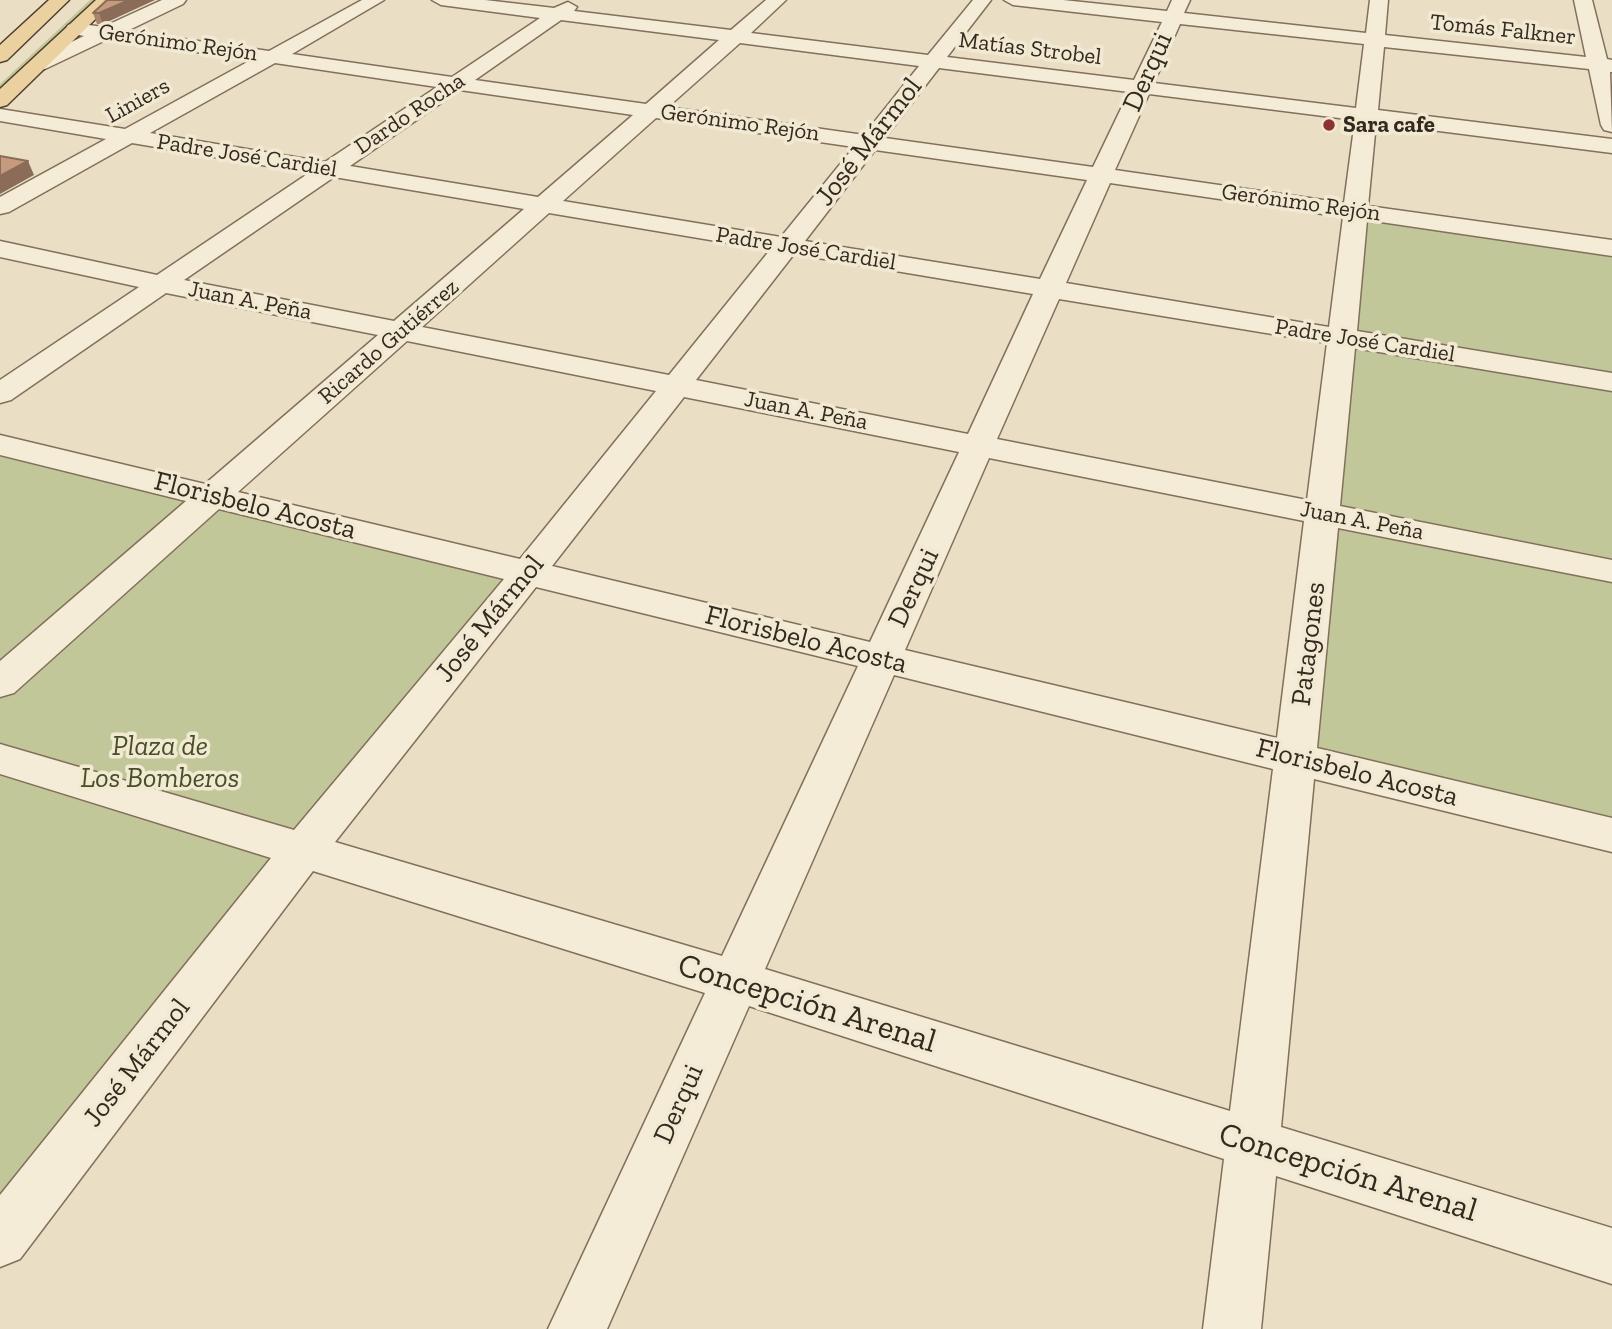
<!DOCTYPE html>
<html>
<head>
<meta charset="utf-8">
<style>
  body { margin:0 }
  canvas { display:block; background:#eadec4 }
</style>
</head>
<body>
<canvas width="1612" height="1329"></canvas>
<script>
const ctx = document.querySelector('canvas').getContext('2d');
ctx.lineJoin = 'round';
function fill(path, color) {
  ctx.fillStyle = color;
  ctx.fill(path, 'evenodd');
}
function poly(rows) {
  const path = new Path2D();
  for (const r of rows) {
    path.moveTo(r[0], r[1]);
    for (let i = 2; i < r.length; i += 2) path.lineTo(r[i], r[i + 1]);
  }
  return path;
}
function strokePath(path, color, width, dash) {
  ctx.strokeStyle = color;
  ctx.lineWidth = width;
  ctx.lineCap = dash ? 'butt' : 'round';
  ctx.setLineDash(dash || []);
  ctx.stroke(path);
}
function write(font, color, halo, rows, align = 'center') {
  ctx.font = font + ' "Zilla Slab",serif';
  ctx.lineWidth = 7;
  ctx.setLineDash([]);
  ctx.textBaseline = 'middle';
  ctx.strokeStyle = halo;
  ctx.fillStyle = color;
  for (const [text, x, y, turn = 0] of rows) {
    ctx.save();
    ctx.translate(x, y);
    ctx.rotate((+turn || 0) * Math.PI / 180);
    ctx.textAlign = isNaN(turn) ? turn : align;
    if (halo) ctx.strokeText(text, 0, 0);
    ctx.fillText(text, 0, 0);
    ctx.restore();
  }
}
fill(poly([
  [90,0,99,0,0,94,0,84],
  [1365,216,1612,251,1612,376,1353,334],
  [1353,346,1612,387,1612,562,1338,510],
  [0,455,194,502,0,672],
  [216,500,518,579,0,1228,0,692],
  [1337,525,1612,578,1612,824,1316,754]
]), '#c2c799');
const minor = poly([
  [162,0,186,0,183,4,127,31,269,51,362,0,384,0,292,54,452,77,540,18,441,5,432,0,485,0,554,8,568,2,577,7,574,11,731,30,766,0,786,0,751,33,928,55,973,0,991,0,947,57,1134,80,1162,22,1013,5,1004,0,1063,0,1167,11,1172,0,1190,0,1184,13,1366,33,1370,0,1388,0,1385,35,1586,57,1574,0,1592,0,1607,59,1612,60,1612,72,1610,72,1612,132,1604,130,1601,125,1589,69,1384,47,1378,110,1612,139,1612,153,1376,123,1368,206,1612,240,1612,256,1367,220,1357,331,1612,373,1612,391,1355,348,1340,506,1612,560,1612,582,1338,528,1317,748,1612,818,1612,852,1314,779,1281,1127,1612,1228,1612,1284,1276,1176,1261,1329,1203,1329,1224,1159,749,1006,607,1329,548,1329,705,993,313,871,20,1259,0,1267,0,1195,271,858,0,774,0,744,294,830,504,579,219,509,14,693,0,697,0,661,186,501,0,455,0,435,205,484,378,335,166,293,11,400,0,403,0,380,139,287,0,257,0,241,157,275,309,173,132,143,9,212,0,214,0,197,106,139,0,121,0,109,125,129,251,60,108,39,45,69,31,69,28,65,31,61,84,36,68,33,66,29,68,25,75,23,103,27,162,0],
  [561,20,719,40,646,104,475,80,561,20],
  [1180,24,1364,44,1356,108,1154,83,1180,24],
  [740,43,919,66,864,135,668,107,740,43],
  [275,63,437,87,325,162,150,133,275,63],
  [939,68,1129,92,1093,167,885,138,939,68],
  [460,90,633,115,538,197,350,166,460,90],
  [1149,94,1355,120,1344,203,1115,170,1149,94],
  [656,118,854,147,781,237,563,201,656,118],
  [875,150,1087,180,1040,279,805,241,875,150],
  [334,177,524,209,394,321,184,280,334,177],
  [1110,183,1343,217,1329,327,1066,283,1110,183],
  [549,213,770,250,669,375,422,327,549,213],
  [794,254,1033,294,968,434,696,380,794,254],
  [1059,299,1327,343,1307,500,997,439,1059,299],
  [407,341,656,391,520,559,238,492,407,341],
  [684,397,959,452,870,642,552,566,684,397],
  [989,458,1304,521,1277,738,905,650,989,458],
  [536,587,858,666,722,956,335,842,536,587],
  [894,675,1273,769,1230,1111,765,969,894,675]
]);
const major = poly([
  [49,0,69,0,7,60,0,62,0,45,49,0],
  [96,0,115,0,7,105,0,107,0,89,96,0]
]);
strokePath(minor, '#83705c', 3);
strokePath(major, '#513f30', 3);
fill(minor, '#f5ecd7');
fill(major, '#ead19f');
fill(poly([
  [107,0,103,24,97,24,93,13]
]), '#a9846c');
fill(poly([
  [129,0,155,0,103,24,99,13],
  [28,161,34,175,0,194,0,176]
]), '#8a6c58');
const building = poly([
  [107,0,129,0,99,13,93,13,107,0],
  [0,156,28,161,0,176,0,156]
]);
fill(building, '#c59a7e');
strokePath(building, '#8a6c58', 2);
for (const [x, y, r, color] of [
  [1329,125,7,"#8c3234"]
]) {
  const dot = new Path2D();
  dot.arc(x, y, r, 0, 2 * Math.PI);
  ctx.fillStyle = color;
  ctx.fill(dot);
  strokePath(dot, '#f2e9d3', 2.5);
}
write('23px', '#34291f', '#f2e9d3', [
  ["Tomás Falkner",1503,30,6],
  ["Gerónimo Rejón",178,43,8],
  ["Matías Strobel",1030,49,7],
  ["Liniers",138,101,-29],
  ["Dardo Rocha",410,114,-34],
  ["Gerónimo Rejón",740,123,8],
  ["Padre José Cardiel",247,156,9],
  ["Gerónimo Rejón",1301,203,8],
  ["Padre José Cardiel",806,249,9],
  ["Juan A. Peña",250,301,11],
  ["Padre José Cardiel",1365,341,9],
  ["Ricardo Gutiérrez",389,342,-41],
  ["Juan A. Peña",806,411,11],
  ["Juan A. Peña",1362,521,11]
]);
write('bold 23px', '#34291f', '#f2e9d3', [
  ["Sara cafe",1343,125]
], 'left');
write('28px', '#34291f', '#f2e9d3', [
  ["Derqui",1148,72,-66],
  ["José Mármol",869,142,-52],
  ["Florisbelo Acosta",255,506,14],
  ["Derqui",914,588,-65],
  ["José Mármol",490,619,-51],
  ["Florisbelo Acosta",806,640,14],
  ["Patagones",1309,644,-83],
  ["Florisbelo Acosta",1357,773,14],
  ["José Mármol",137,1063,-52],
  ["Derqui",679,1104,-66]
]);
write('italic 28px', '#464f27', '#f2e9d3', [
  ["Plaza de",160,747],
  ["Los Bomberos",160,779]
]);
write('33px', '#34291f', '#f2e9d3', [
  ["Concepción Arenal",807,1004,17],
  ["Concepción Arenal",1348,1173,17]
]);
</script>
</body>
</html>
